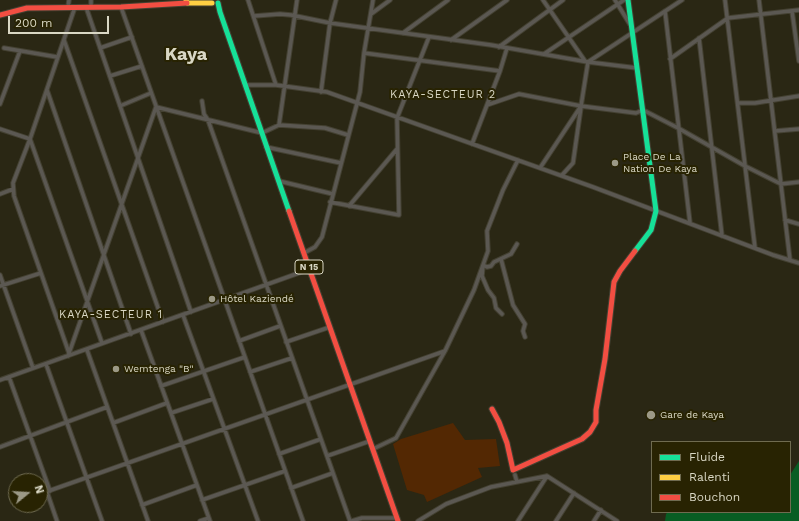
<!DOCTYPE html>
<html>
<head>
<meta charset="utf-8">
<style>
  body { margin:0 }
  #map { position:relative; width:799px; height:521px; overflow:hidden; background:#2a2714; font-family:"Work Sans",sans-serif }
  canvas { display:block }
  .legend { position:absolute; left:651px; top:441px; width:140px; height:72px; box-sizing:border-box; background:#282302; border:1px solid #6f6b50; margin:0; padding:5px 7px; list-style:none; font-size:12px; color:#d9d7c4 }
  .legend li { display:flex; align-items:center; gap:8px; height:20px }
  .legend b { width:20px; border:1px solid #6f6b50 }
  .north { position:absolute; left:8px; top:473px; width:40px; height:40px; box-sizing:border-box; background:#282302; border:1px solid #6f6b50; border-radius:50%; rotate:72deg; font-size:11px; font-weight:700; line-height:16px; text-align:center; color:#d9d7c4 }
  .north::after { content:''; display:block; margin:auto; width:14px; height:18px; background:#9c9986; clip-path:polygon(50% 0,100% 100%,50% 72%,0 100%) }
  .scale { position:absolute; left:8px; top:16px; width:101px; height:18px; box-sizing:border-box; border:2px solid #d9d7c4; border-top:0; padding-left:5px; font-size:12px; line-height:14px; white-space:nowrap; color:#d9d7c4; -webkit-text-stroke:3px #282302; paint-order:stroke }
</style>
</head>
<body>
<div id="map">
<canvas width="799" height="521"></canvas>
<ul class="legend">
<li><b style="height:5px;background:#16e098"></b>Fluide</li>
<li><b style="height:5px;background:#ffcf43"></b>Ralenti</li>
<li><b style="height:5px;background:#f24e42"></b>Bouchon</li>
</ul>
<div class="north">N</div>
<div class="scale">200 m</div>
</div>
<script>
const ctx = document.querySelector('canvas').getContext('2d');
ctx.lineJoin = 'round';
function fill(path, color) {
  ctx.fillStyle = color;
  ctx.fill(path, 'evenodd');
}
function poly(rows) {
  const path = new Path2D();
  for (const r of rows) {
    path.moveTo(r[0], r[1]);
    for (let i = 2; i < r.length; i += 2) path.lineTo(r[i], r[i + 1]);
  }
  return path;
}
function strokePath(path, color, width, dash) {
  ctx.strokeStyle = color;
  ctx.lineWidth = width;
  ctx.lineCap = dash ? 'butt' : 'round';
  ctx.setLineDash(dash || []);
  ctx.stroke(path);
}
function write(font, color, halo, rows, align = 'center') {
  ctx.font = font + ' "Work Sans",sans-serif';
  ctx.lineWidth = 4;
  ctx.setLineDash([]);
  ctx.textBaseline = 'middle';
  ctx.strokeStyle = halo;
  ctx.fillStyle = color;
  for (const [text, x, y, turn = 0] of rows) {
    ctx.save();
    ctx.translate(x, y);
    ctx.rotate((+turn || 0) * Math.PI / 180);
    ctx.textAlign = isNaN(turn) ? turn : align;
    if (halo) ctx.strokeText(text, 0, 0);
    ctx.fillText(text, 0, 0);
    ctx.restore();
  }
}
fill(poly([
  [453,423,465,440,496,439,500,466,478,468,482,477,427,502,424,495,407,490,393,444,401,439]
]), '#532803');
fill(poly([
  [799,461,799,521,665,521,666,514,668,512,790,512,790,475]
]), '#085d23');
const street = poly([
  [248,0,276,85],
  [543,0,585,61],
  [615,0,631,26],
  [725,0,755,248],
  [759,0,790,260],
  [68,7,69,0],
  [86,7,191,312],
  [91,7,91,0],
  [121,7,303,521],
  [665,11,690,223],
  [792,11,799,61],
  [371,14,390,0],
  [254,16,280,14,291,15,330,23,491,45,588,62,682,0],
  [403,33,448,0],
  [699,38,722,236],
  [64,40,163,322],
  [451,40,507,0],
  [499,47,563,0],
  [4,48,57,57],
  [100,48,132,37],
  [364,53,500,71],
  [544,54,624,0],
  [670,59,728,18,799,10],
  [110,76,142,66],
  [245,85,276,85,327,92,593,187,773,255,799,263],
  [47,90,131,334],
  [321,92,330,23,336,0],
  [202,101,204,114,208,120,350,521],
  [738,103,755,103,799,96],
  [0,104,20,51],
  [487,105,519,94,581,106,588,62,637,68],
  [120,106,151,93],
  [581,106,636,113,643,110,678,128,745,166,781,184,799,182],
  [279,125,297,0],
  [0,129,30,139,102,343],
  [775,131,799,129],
  [472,144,500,71,507,48],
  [266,147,341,163],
  [540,168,581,106],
  [562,175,573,163,581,107],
  [279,181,333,194],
  [0,194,13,189],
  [330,202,399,215,397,118,429,37],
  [349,206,397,149],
  [785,220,799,224],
  [304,253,315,247,322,237,360,92,364,53,373,0],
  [501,259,513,305,525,324,523,331,525,337],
  [0,275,33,368],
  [0,286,41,273],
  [502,314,496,308,494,298,488,290,482,276,483,265,487,267,491,266,494,262,511,254,517,244],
  [183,315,258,521],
  [141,330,210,521],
  [239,341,280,326],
  [286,342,330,327],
  [87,350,148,521],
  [69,353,14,196,13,183,30,139,75,7],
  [68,356,156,107,262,133,279,125,325,128,348,135],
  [46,364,102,521],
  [250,372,292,358],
  [9,377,50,491],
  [0,380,310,269],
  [161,386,245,357],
  [171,413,213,399],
  [113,423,167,403],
  [0,447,107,407],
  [373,449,396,438,445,351,474,290,488,251,487,231,503,190,518,160],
  [279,454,321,439],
  [327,456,370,441],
  [515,475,517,482],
  [291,488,333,473],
  [47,492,57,521],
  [40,494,445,351],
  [202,500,285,471],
  [142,505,197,485],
  [200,521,209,518],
  [352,521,362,518,396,518],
  [418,521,446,504,491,487,547,476,617,521],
  [518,521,547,476],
  [556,521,574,493],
  [594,521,601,510]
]);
const fast = poly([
  [628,0,656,211,651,230,635,251],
  [218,3,220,12,289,211]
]);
const slow = poly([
  [186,0,187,3,212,3]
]);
const jam = poly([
  [0,15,27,8,121,7,187,3],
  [289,211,398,521],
  [492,409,499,422,507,443,513,470,582,439,590,432,596,422,596,410,605,359,614,282,620,271,635,251]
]);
strokePath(street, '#444132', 5.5);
strokePath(fast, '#444132', 7);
strokePath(slow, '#444132', 7);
strokePath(jam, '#444132', 7);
strokePath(street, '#5b5852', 3.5);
strokePath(fast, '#16e098', 5);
strokePath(slow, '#ffcf43', 5);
strokePath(jam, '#f24e42', 5);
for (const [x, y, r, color] of [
  [615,163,4,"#9c9986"],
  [212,299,4,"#9c9986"],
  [116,369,4,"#9c9986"],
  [651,415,5,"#9c9986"]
]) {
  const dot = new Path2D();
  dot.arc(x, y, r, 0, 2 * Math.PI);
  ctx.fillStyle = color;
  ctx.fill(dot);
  strokePath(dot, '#282302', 1.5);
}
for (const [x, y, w] of [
  [309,267,28]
]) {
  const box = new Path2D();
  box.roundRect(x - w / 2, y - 7, w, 14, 3);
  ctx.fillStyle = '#282302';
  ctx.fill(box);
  strokePath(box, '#d9d7c4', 1);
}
write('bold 9px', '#d9d7c4', null, [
  ["N 15",309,267]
]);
write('10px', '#d9d7c4', '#282302', [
  ["Place De La",623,157],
  ["Nation De Kaya",623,169],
  ["Hôtel Kaziendé",220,299],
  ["Wemtenga \"B\"",124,369],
  ["Gare de Kaya",660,415]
], 'left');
ctx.letterSpacing = '1px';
write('11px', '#d9d7c4', '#282302', [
  ["KAYA-SECTEUR 2",443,95],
  ["KAYA-SECTEUR 1",111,315]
]);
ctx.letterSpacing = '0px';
write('bold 18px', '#d9d7c4', '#282302', [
  ["Kaya",186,55]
]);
</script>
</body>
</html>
